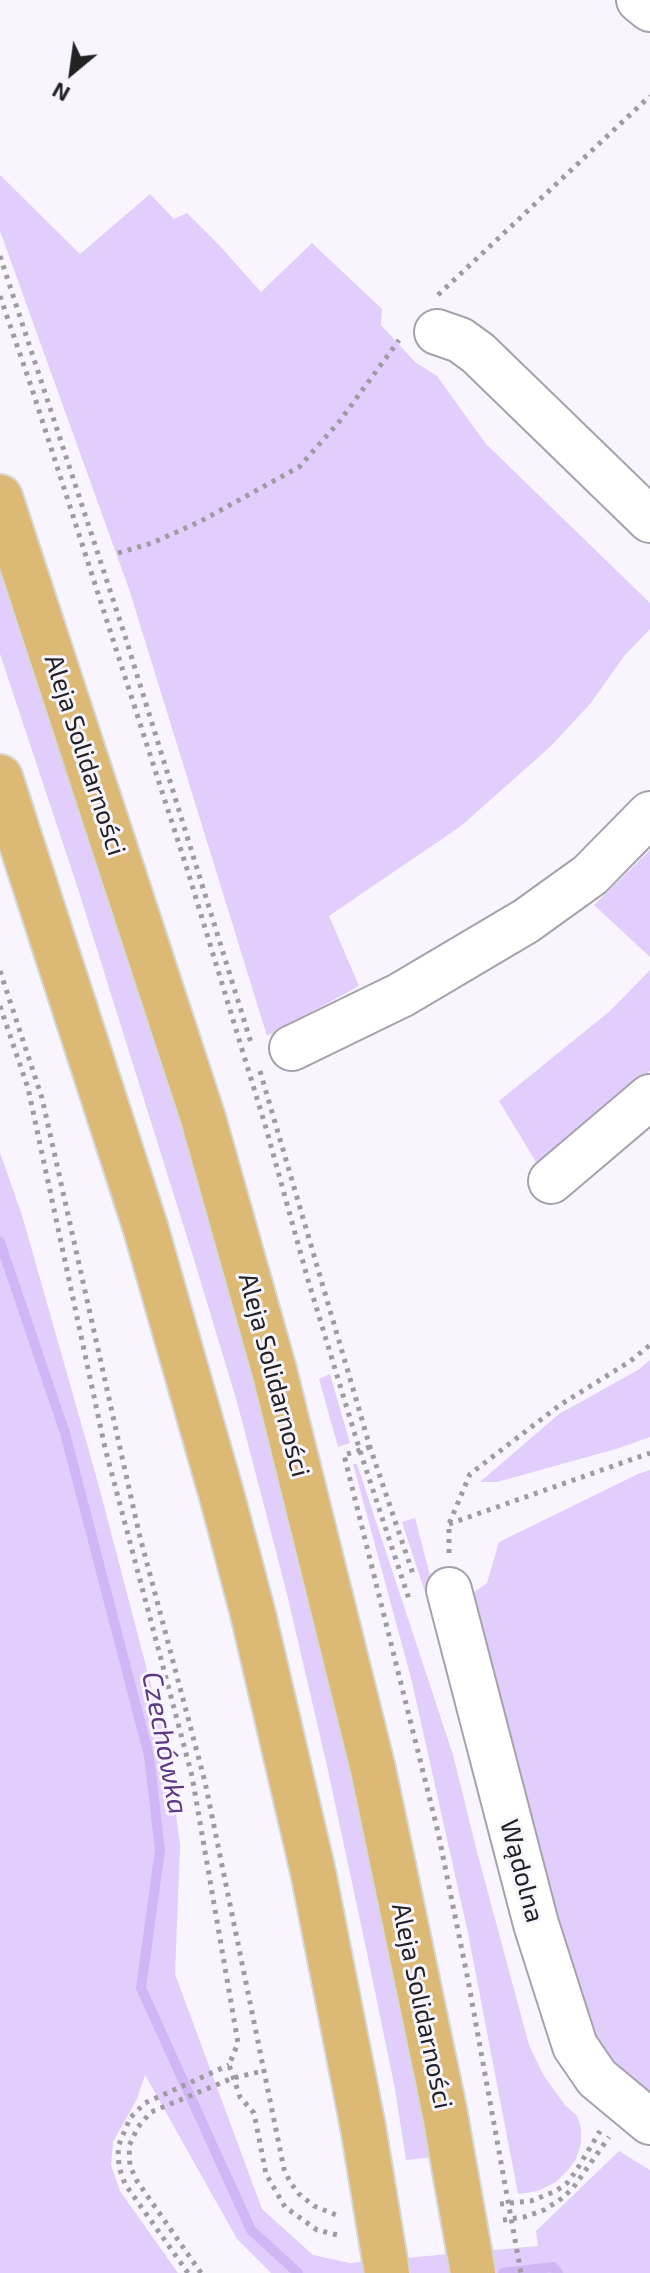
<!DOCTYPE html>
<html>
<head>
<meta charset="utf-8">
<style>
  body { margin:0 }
  #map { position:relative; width:650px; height:2273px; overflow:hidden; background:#f9f5ff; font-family:"Exo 2",sans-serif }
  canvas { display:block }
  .north { position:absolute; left:32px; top:32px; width:80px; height:80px; -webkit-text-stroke:6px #f9f5ff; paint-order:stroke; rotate:209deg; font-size:22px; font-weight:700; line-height:32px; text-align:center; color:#222124 }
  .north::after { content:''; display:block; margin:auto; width:28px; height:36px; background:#222124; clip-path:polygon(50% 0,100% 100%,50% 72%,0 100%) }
</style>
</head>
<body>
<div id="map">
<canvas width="650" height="2273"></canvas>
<div class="north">N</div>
</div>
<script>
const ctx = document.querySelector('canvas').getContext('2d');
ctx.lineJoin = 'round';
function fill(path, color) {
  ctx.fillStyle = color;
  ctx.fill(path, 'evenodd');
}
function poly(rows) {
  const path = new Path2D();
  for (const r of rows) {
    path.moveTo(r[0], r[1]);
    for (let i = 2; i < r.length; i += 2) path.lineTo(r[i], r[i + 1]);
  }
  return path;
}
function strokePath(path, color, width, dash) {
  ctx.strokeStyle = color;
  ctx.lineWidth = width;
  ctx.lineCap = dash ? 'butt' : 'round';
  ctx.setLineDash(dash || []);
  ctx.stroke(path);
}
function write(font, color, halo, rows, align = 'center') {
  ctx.font = font + ' "Exo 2",sans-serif';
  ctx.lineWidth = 6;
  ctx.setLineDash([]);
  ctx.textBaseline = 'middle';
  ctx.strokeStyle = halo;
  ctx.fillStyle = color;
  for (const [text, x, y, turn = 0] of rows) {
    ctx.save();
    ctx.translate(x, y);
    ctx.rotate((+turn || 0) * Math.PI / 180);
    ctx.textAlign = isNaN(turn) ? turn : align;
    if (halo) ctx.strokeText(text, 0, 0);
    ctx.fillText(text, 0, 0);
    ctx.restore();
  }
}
fill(poly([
  [0,175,80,254,150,194,174,219,187,213,219,245,261,292,312,243,382,309,381,325,415,362,437,376,486,444,650,603,650,629,625,655,590,704,550,747,461,826,329,916,359,986,267,1036,129,589,0,231],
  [0,559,215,1227,362,1785,436,2157,406,2160,395,2089,367,1953,327,1766,287,1594,237,1402,192,1253,79,892,0,654],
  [650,850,650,957,594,905],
  [650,970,650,1071,542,1172,499,1101,610,1011],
  [0,1153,22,1215,98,1483,168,1750,180,1846,175,1974,262,2209,313,2255,350,2263,538,2246,536,2231,619,2151,650,2170,650,2273,271,2273,237,2239,145,2075,137,2099,113,2142,111,2165,120,2191,178,2273,0,2273],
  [650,1360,650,1437,616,1449,497,1482,480,1482,559,1414,638,1370],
  [330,1374,350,1443,338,1447,319,1379],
  [353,1464,357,1464,453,1755,477,1852,529,2045,544,2076,565,2105,577,2116,581,2128,581,2143,576,2159,568,2170,556,2182,538,2191,518,2194,468,1933,411,1678],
  [650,1470,650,2104,619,2080,582,2025,470,1595,487,1583,499,1542,638,1474],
  [415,1518,471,1732,402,1522]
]), '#e1cefc');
strokePath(poly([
  [0,1242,65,1433,149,1756,160,1850,141,1988,251,2230,298,2273],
  [503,2273,553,2267,558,2273]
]), '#d0b6f4', 10);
const minor = poly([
  [639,0,650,9],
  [437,332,460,340,478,353,650,520],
  [292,1048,401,995,526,921,590,875,650,814],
  [551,1181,650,1097],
  [449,1590,536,1924,575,2046,597,2078,650,2122]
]);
const major = poly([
  [0,497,203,1118,274,1370,373,1769,444,2109],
  [0,777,145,1226,223,1500,253,1614,313,1872,363,2127]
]);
strokePath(minor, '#a6a2ab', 48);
strokePath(major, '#d7d7d8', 48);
strokePath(poly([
  [0,256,125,636,252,1046],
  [438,295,650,96],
  [0,296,32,389,188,872,266,1128,308,1280,360,1451,410,1602],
  [118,553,152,543,201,521,299,467,339,422,399,340],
  [0,971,42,1098,139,1533,205,1782,284,2169,290,2182,299,2194,314,2206,339,2216],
  [0,1006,28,1088,105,1448,192,1776,238,2043,229,2065,240,2097,254,2113,266,2174,285,2207,317,2230,342,2236],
  [260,1071,370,1447,413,1574],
  [370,1447,344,1455,438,1832,468,1980,521,2273],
  [449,1524,650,1453],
  [449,1553,449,1524,470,1474,560,1405,629,1362,650,1345],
  [500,2204,531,2201,556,2191,567,2183,576,2171,600,2131],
  [503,2220,524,2217,544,2210,561,2199,573,2188,609,2137],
  [188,2273,125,2184,119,2167,118,2147,130,2118,145,2103,229,2065],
  [201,2273,137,2181,130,2166,129,2146,138,2127,151,2112,233,2078,263,2071]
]), '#9e9ba2', 5, [4, 6]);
strokePath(minor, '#fff', 44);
strokePath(major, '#dcb974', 44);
const majorBridge = poly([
  [444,2109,473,2273],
  [363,2127,387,2273]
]);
strokePath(majorBridge, '#d7d7d8', 48, []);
strokePath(majorBridge, '#dcb974', 44);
write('26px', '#222124', '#f9f5ff', [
  ["Aleja Solidarności",85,755,72],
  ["Aleja Solidarności",274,1375,75],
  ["Wądolna",522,1871,75],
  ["Aleja Solidarności",422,2006,78]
]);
write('italic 28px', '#5b3881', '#f9f5ff', [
  ["Czechówka",165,1743,79]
]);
</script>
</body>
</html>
